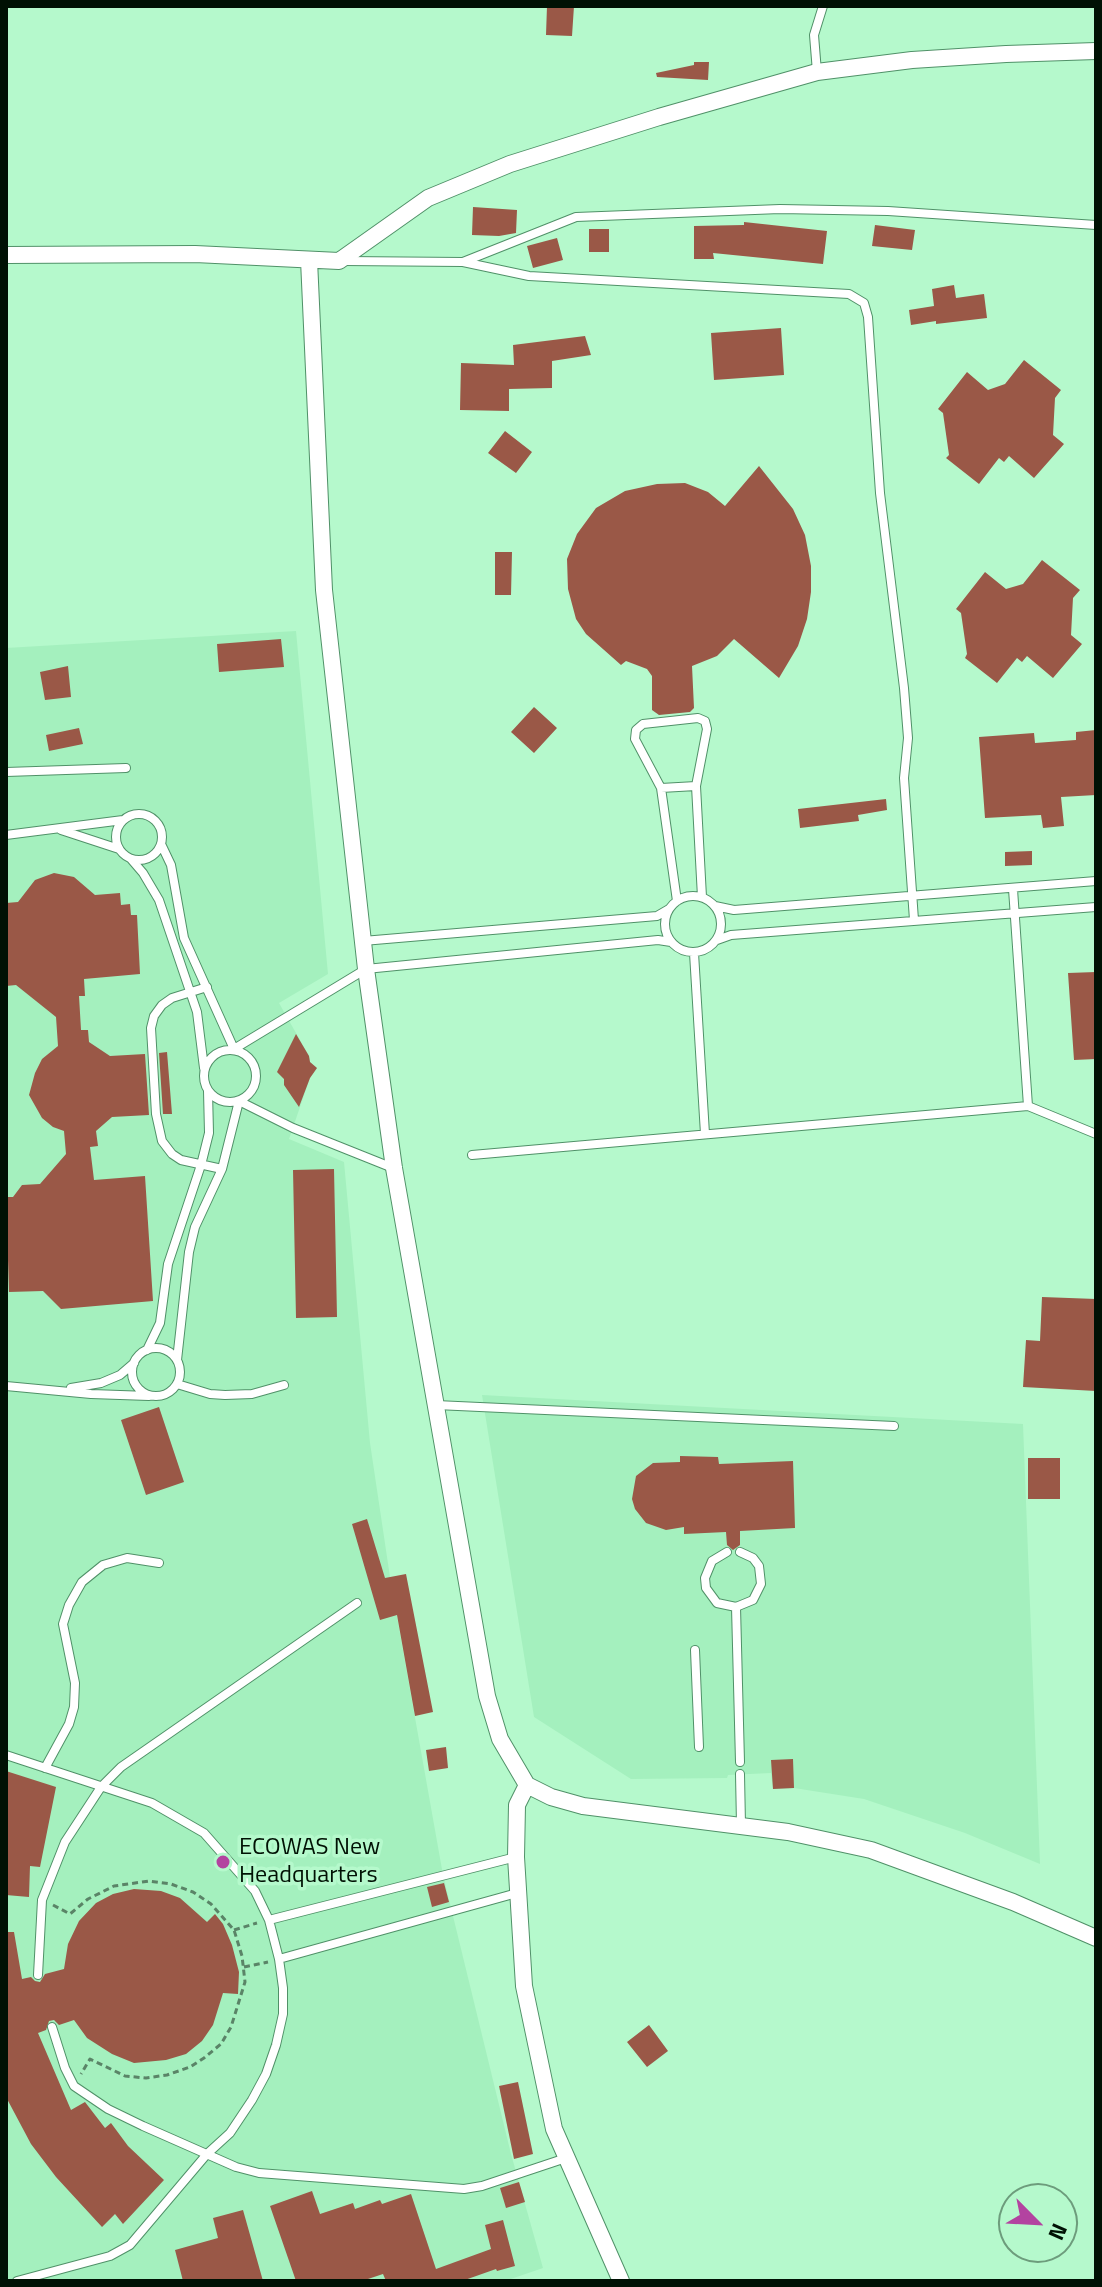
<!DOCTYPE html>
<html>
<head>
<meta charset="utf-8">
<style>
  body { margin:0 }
  #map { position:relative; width:1102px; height:2287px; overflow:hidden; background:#b5f9cc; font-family:"Titillium Web",sans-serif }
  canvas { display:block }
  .frame { position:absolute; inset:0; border:8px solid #001104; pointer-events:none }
  .north { position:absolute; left:998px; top:2183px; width:80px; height:80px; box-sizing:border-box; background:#b5f9cc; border:2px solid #6d9c7c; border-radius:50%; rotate:114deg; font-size:22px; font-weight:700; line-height:32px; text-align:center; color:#001104 }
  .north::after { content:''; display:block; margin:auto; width:28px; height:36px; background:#b343a0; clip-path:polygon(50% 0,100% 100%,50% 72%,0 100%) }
</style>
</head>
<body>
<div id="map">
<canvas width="1102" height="2287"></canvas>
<div class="frame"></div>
<div class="north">N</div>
</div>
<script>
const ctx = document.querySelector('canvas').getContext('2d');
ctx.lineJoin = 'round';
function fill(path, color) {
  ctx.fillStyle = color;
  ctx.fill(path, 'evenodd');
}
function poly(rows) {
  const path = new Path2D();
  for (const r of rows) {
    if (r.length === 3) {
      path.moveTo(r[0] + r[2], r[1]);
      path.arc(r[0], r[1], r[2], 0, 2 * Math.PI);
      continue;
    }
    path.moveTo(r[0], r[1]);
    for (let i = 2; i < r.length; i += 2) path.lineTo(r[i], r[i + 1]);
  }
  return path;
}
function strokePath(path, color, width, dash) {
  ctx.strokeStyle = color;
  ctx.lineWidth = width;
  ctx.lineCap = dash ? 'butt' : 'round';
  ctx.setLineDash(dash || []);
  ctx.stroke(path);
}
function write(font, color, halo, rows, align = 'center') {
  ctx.font = font + ' "Titillium Web",sans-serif';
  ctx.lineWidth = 7;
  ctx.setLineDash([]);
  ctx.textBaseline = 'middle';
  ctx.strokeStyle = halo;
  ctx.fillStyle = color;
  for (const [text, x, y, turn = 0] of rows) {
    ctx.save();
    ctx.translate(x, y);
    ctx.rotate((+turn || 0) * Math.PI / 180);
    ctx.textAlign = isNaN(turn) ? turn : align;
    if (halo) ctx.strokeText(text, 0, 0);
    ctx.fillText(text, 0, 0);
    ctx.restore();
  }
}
fill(poly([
  [296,631,328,974,279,1003,309,1056,310,1062,317,1068,310,1078,289,1139,344,1162,370,1443,390,1577,443,1875,511,2154,543,2268,505,2281,6,2281,6,648],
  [482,1395,1023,1424,1040,1864,965,1833,864,1799,794,1788,773,1789,771,1773,728,1775,727,1778,631,1779,534,1717]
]), '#a4f0be');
fill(poly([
  [547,6,574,6,572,36,546,35],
  [694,62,709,62,708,80,657,77,656,73,694,65],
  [473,207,517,210,516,233,499,236,472,235],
  [744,222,827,231,823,264,713,253,714,259,694,259,694,226,744,225],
  [875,225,915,230,912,250,872,246],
  [589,229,609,229,609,252,589,252],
  [557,238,563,260,533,268,527,246],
  [954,285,956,298,984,294,987,318,936,324,936,321,911,325,909,310,934,306,932,289],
  [781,328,784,375,714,380,711,333],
  [585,336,591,355,552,361,552,388,509,389,509,411,460,410,461,363,514,365,513,345],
  [1024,360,1061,390,1055,398,1053,435,1064,444,1034,478,1009,456,1004,462,999,458,979,484,946,458,949,455,943,413,938,409,967,372,988,390,1005,384],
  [505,431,532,452,516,473,488,453],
  [759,466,793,509,805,535,811,566,811,592,807,619,798,646,779,678,734,639,717,656,692,666,694,708,690,712,659,715,652,710,652,676,647,669,626,661,621,665,586,634,576,619,568,589,567,559,577,534,596,508,625,491,657,484,685,483,708,492,725,506],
  [495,552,512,552,511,595,495,595],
  [1042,560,1080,590,1073,598,1071,635,1082,644,1053,678,1027,656,1022,662,1017,658,997,683,965,658,967,654,961,613,956,609,985,572,1006,589,1023,584],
  [281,639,284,667,219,672,217,644],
  [68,666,71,697,45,700,40,672],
  [534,707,557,728,534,753,511,732],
  [79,728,83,744,49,751,46,735],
  [1096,730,1096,795,1061,797,1064,826,1043,828,1041,815,985,818,979,737,1034,733,1035,743,1076,740,1076,732],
  [886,799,887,810,858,815,859,821,800,828,798,809],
  [1032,851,1032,865,1005,866,1005,852],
  [54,873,74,877,95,895,120,893,121,905,130,904,131,915,137,915,140,974,84,979,85,996,79,996,81,1030,88,1030,89,1042,110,1056,145,1054,149,1115,112,1117,96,1131,98,1146,90,1147,94,1180,145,1176,153,1301,61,1309,43,1291,9,1292,6,1197,13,1197,22,1185,40,1184,66,1154,64,1131,53,1127,42,1118,29,1095,35,1073,42,1059,58,1046,56,1017,16,985,6,986,6,903,18,902,35,880],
  [1096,972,1096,1059,1074,1060,1068,973],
  [296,1034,309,1056,310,1062,317,1068,310,1078,299,1107,284,1085,284,1079,277,1072],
  [167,1052,172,1114,163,1114,159,1053],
  [334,1169,337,1317,296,1318,293,1170],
  [1042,1297,1096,1299,1096,1391,1023,1387,1026,1340,1040,1341],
  [159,1407,184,1482,146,1495,121,1420],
  [680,1456,718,1457,719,1464,793,1461,795,1528,740,1531,740,1545,733,1550,727,1545,726,1532,684,1534,684,1527,666,1530,646,1523,635,1509,632,1499,636,1476,653,1463,680,1462],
  [1028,1458,1060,1458,1060,1499,1028,1499],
  [367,1519,385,1578,406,1574,433,1712,415,1716,397,1615,380,1620,352,1524],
  [446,1747,448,1768,429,1771,426,1750],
  [793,1759,794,1788,773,1789,771,1760],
  [6,1771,56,1787,40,1867,30,1866,29,1897,6,1895],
  [444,1883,449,1902,432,1907,427,1887],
  [134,1889,161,1891,180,1898,207,1922,215,1914,223,1924,232,1945,239,1972,238,1994,223,1993,213,2025,202,2041,186,2054,166,2060,134,2063,112,2054,87,2038,74,2020,59,2025,54,2020,49,2021,46,2030,38,2033,71,2110,85,2102,105,2128,111,2123,128,2146,164,2180,123,2224,115,2214,102,2227,56,2177,31,2144,6,2097,6,1932,14,1932,22,1979,31,1977,35,1981,40,1982,45,1974,64,1969,68,1944,79,1921,96,1903,113,1894],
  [649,2025,668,2051,647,2067,627,2042],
  [518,2082,533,2154,514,2159,499,2086],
  [519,2182,525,2202,506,2208,500,2188],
  [312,2191,320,2214,353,2203,355,2209,380,2200,382,2204,411,2194,436,2269,491,2249,485,2225,503,2220,515,2266,497,2271,496,2269,462,2281,386,2281,383,2274,362,2281,296,2281,270,2206],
  [243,2210,263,2281,183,2281,175,2250,218,2238,213,2218]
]), '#9a5847');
const lane = poly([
  [817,72,814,35,823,6],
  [344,261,463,262,576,217,780,209,888,211,1096,225],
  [463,262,529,276,849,294,864,303,868,317,880,493,904,688,908,738,904,778,914,920],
  [6,772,126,768],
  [661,788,696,786],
  [139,837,23],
  [61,830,119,849],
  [6,835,123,820],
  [161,844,171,865,184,938,234,1049,366,969,658,940,671,942],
  [131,859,143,873,159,900,197,1012,204,1068],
  [1013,889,1028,1106],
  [693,924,28],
  [677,901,661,788,635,739,636,730,643,724,698,718,705,721,707,729,696,786,702,897],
  [715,906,734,910,1096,881],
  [717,940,731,935,1096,907],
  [363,941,657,916,669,909],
  [694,953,705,1134],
  [207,987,172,998,162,1005,154,1016,151,1028,156,1114,162,1141,172,1154,181,1160,222,1169],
  [230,1076,26],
  [472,1155,1028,1106,1096,1134],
  [156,1372,24],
  [147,1350,160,1323,168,1264,201,1165,209,1133,208,1091],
  [177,1360,189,1252,195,1227,222,1169,239,1101,293,1128,393,1168],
  [177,1384,210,1394,225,1395,252,1394,284,1385],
  [6,1386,91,1394,149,1396],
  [71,1388,101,1383,120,1375,134,1363],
  [436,1405,894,1426],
  [727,1552,712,1561,705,1578,706,1588,717,1603,736,1607,753,1600,761,1584,759,1566,753,1558,740,1552],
  [736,1607,740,1762],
  [695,1650,699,1747],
  [6,1755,152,1803,204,1833,255,1891,269,1920,279,1959,283,1988,283,2014,276,2045,266,2074,252,2100,230,2133,207,2154,130,2245,110,2256,17,2281],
  [45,1768,69,1724,74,1707,75,1683,63,1624,69,1605,82,1582,103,1565,127,1558,159,1563],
  [740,1774,741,1825],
  [269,1920,516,1857],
  [279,1959,517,1893],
  [38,1975,42,1900,65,1842,101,1787,121,1767,357,1603],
  [52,2027,65,2068,74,2086,108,2109,143,2126,236,2167,259,2173,464,2189,482,2186,566,2158]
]);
const street = poly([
  [6,255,195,254,339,261,428,198,510,164,659,117,817,72,912,60,1006,54,1096,51],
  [309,260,324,590,366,969,394,1168,487,1696,500,1739,527,1785,551,1797,583,1806,788,1832,871,1850,1013,1902,1096,1938],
  [527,1785,517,1805,516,1857,524,1986,554,2129,621,2281]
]);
strokePath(lane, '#509168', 10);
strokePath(street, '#509168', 18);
strokePath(poly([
  [53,1905,70,1914,88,1899,114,1886,149,1881,171,1884,193,1892,211,1904,234,1930,242,1956,245,1982,231,2027,221,2044,204,2058,190,2067,167,2075,146,2078,125,2076,90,2059,81,2074],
  [234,1930,257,1923],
  [244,1967,268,1962]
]), '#5a8467', 3, [6, 4]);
strokePath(lane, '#fff', 8);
strokePath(street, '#fff', 16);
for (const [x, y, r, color] of [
  [223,1862,8,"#b343a0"]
]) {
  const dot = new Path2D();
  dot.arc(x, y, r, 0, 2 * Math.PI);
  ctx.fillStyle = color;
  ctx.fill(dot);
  strokePath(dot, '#b5f9cc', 3);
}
write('24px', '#001104', '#b5f9cc', [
  ["ECOWAS New",239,1848],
  ["Headquarters",239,1876]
], 'left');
</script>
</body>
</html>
